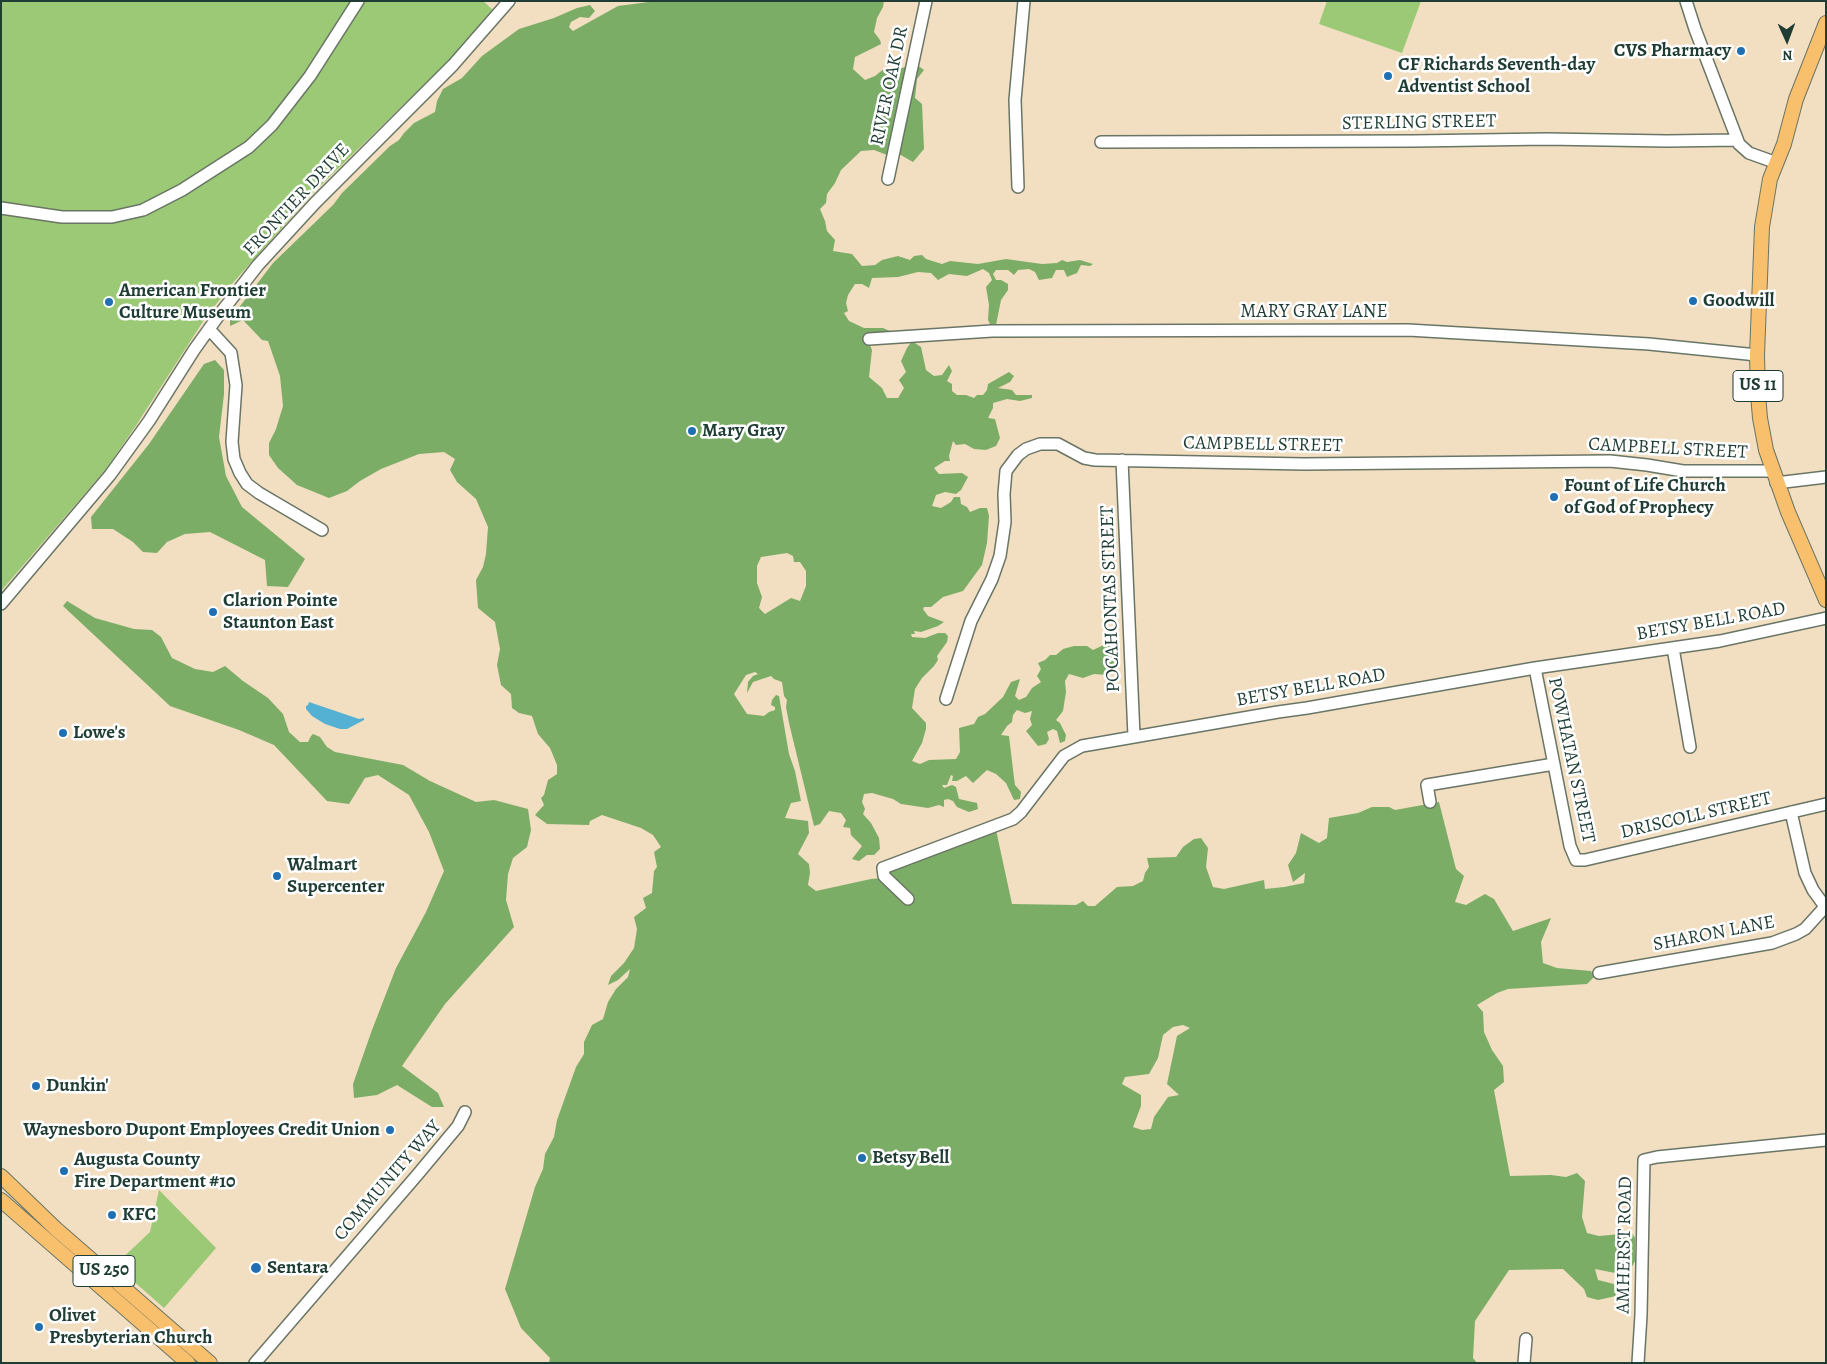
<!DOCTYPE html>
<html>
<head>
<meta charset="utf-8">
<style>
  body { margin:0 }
  #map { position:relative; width:1827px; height:1364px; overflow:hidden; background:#f2dec1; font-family:Alegreya,serif }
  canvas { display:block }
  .frame { position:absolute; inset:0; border:2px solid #1f3d34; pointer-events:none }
  .north { position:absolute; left:1762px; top:15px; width:50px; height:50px; -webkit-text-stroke:4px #fff; paint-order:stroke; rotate:178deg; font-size:14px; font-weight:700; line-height:20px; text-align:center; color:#1f3d34 }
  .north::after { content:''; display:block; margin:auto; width:18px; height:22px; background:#1f3d34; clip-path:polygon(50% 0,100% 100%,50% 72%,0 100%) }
</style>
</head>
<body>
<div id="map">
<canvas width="1827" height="1364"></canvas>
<div class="frame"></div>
<div class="north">N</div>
</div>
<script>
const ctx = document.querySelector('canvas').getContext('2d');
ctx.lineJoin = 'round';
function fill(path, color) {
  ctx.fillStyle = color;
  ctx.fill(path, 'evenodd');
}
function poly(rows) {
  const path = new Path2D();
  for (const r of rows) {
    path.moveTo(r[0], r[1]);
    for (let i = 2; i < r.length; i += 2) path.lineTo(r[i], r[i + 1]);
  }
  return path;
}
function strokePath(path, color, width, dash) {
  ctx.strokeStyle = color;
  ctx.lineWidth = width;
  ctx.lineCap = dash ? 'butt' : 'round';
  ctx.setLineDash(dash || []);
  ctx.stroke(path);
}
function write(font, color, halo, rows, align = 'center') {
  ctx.font = font + ' Alegreya,serif';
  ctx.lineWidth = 5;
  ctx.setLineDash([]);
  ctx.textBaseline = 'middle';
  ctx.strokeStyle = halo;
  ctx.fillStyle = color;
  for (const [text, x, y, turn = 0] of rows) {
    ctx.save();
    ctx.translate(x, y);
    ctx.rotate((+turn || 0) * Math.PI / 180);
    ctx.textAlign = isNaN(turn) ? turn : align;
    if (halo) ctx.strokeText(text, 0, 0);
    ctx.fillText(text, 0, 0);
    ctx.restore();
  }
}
fill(poly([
  [1,1,483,1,493,10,447,62,313,193,231,285,204,320,135,427,106,469,1,591],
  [1327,1,1421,1,1402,53,1319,24],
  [159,1190,216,1248,164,1308,115,1265,150,1232]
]), '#9bc976');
fill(poly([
  [656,1,884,1,883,7,877,18,874,32,880,40,881,44,855,57,853,69,865,80,875,76,885,68,898,69,916,64,924,70,917,79,915,98,922,104,924,149,913,162,899,154,887,155,874,150,861,151,841,170,835,183,827,194,826,203,820,209,825,221,827,231,835,240,833,251,852,254,862,266,875,265,882,260,898,256,910,260,914,256,922,255,926,259,942,264,950,261,978,264,1006,259,1042,264,1057,263,1062,260,1067,262,1080,260,1093,264,1090,266,1081,265,1077,273,1067,277,1064,270,1056,270,1052,278,1039,280,1035,272,1029,269,1018,270,1014,275,1008,270,996,270,993,274,996,280,1001,280,1008,284,1008,290,1001,300,996,325,991,326,988,320,989,305,986,287,992,280,989,273,983,269,967,276,949,274,938,280,931,273,918,272,898,277,872,278,869,288,862,284,855,284,848,295,846,303,848,311,844,313,849,321,864,328,883,328,890,331,889,335,867,339,872,350,869,377,882,388,887,398,898,398,904,388,899,380,906,372,901,361,907,348,912,341,921,347,926,370,934,376,942,375,949,365,952,371,947,381,952,384,952,391,957,395,966,395,974,398,977,395,983,395,987,390,988,384,1009,372,1014,376,1010,382,998,388,1012,390,1016,395,1032,395,1032,398,1020,401,1007,399,993,403,993,408,988,418,995,419,1000,438,996,446,986,450,974,449,965,444,956,445,953,441,949,456,950,461,945,461,934,468,939,474,962,473,968,477,961,490,956,494,945,492,936,495,932,506,941,508,951,502,954,497,960,497,961,504,967,507,970,512,980,508,987,508,989,516,987,543,982,565,963,591,943,597,931,607,924,607,923,609,928,616,944,622,938,626,921,632,914,631,915,634,911,634,912,637,925,638,938,633,945,633,948,636,947,642,937,656,938,660,934,666,922,678,915,689,912,708,926,723,926,729,922,743,912,761,920,764,929,760,956,759,960,752,959,728,974,724,978,717,985,714,1003,697,1011,682,1020,679,1015,696,1019,700,1026,697,1032,688,1041,682,1037,676,1041,669,1038,663,1045,660,1050,655,1056,655,1063,649,1074,646,1087,646,1093,650,1110,642,1112,649,1115,669,1107,675,1094,674,1083,678,1069,674,1065,681,1066,692,1063,711,1056,720,1060,723,1066,735,1065,741,1060,743,1057,731,1053,729,1047,732,1049,739,1046,744,1038,746,1026,731,1032,725,1030,719,1032,711,1025,713,1017,710,1013,715,1012,722,1007,726,1001,735,1009,736,1014,778,1015,785,1021,792,1020,799,1014,800,1006,783,996,774,987,770,973,783,966,776,957,781,952,781,953,776,951,775,947,785,942,785,944,788,952,785,956,787,959,799,977,803,978,809,969,812,957,807,953,801,948,799,944,800,944,807,939,805,928,808,901,804,893,799,872,793,864,794,862,802,865,809,863,814,871,823,879,838,880,849,874,855,867,855,859,861,852,859,862,846,851,835,850,828,843,827,846,820,841,813,829,811,820,824,814,826,789,723,786,707,787,700,784,696,782,682,774,679,771,676,753,682,747,693,748,682,753,676,758,674,755,672,746,675,734,694,747,714,764,716,769,712,775,710,775,707,771,705,772,700,776,695,779,696,789,754,795,771,801,801,791,803,785,818,808,821,809,833,798,854,809,864,810,873,808,885,816,891,871,879,883,878,889,870,996,830,1012,904,1076,905,1083,901,1088,906,1095,906,1117,887,1133,886,1143,881,1145,873,1149,867,1147,858,1176,857,1183,847,1194,839,1201,838,1208,848,1206,867,1213,887,1224,889,1264,880,1265,889,1284,887,1304,883,1305,873,1293,882,1288,865,1296,853,1301,833,1319,843,1327,838,1329,818,1358,813,1372,807,1389,807,1395,810,1439,802,1456,869,1464,876,1455,902,1466,905,1485,894,1494,899,1513,931,1551,918,1541,942,1543,963,1557,968,1591,971,1594,977,1587,984,1508,989,1497,993,1477,1005,1483,1012,1484,1032,1492,1050,1503,1066,1504,1082,1494,1090,1510,1176,1551,1175,1566,1177,1577,1173,1585,1181,1582,1217,1587,1233,1599,1236,1632,1233,1635,1238,1635,1261,1630,1270,1615,1273,1595,1269,1598,1280,1614,1284,1616,1296,1598,1300,1587,1297,1584,1289,1563,1269,1509,1270,1475,1321,1473,1358,1477,1363,549,1363,550,1358,521,1328,505,1289,535,1187,543,1169,545,1154,554,1137,557,1120,576,1067,584,1054,584,1042,592,1025,603,1019,608,1002,616,989,628,977,630,969,618,980,608,985,611,976,624,963,634,948,637,929,634,917,646,908,643,898,652,893,654,871,657,867,654,852,661,847,653,835,641,828,602,815,590,821,589,825,547,824,535,815,544,805,541,798,544,795,548,780,557,774,557,765,550,748,538,734,532,716,519,713,512,708,511,694,501,685,497,665,500,649,495,622,478,608,476,580,483,567,486,554,488,527,476,499,457,482,450,470,455,459,444,452,419,454,381,469,360,481,347,491,329,498,297,485,278,468,269,455,269,443,276,429,283,406,280,376,268,341,262,340,243,320,230,326,230,315,241,305,273,263,333,205,342,193,390,146,399,140,404,133,414,123,435,112,437,101,443,89,462,78,482,56,519,29,554,18,577,8,590,5,595,11,589,18,580,17,571,22,569,27,573,31,618,6],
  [787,553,793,556,794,562,800,562,806,571,806,586,800,601,791,598,765,614,759,608,762,597,757,583,757,566,761,557],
  [1183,1025,1190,1028,1177,1036,1167,1084,1179,1095,1168,1097,1154,1117,1151,1129,1142,1130,1133,1127,1141,1106,1141,1095,1122,1084,1125,1077,1149,1074,1158,1058,1163,1035,1173,1027],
  [215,360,224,370,224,394,219,437,226,476,242,507,305,559,288,587,267,586,265,560,210,532,185,534,167,542,157,553,143,552,133,542,113,529,92,529,91,517,149,444,204,364],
  [67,601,95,618,134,629,152,630,161,637,172,658,195,669,213,672,225,666,243,681,268,698,283,714,289,732,300,742,308,742,311,736,313,734,320,737,327,747,335,752,403,765,430,781,476,802,494,800,528,809,531,830,527,847,513,858,508,874,506,900,514,927,445,1004,402,1066,438,1093,444,1107,432,1107,397,1085,377,1095,354,1098,353,1084,372,1030,396,968,426,912,444,871,429,832,409,795,378,775,365,778,349,804,327,801,274,745,239,730,170,706,63,606]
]), '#7cad67');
fill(poly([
  [309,702,359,719,364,718,364,720,347,729,340,729,325,724,312,716,306,709,306,706,308,705]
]), '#55b1d3');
const minor = poly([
  [1686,1,1695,29,1739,144,1749,153,1777,163],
  [1101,142,1414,141,1546,139,1667,141,1737,140],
  [888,179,926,1],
  [1018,187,1015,100,1024,1],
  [1,208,62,217,112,217,143,210,182,190,249,147,272,125,310,76,358,1],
  [209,329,231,353,236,385,232,442,234,459,240,473,247,484,259,493,322,530],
  [869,339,992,331,1408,330,1649,344,1757,355],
  [1122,460,1134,736],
  [1776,483,1826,477],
  [1,604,110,475,149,421,194,350,219,315,258,265,315,203,453,65,509,1],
  [1673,648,1690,747],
  [1535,668,1570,846,1576,860,1585,860,1826,804],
  [946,699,971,621,992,579,1000,556,1005,522,1004,494,1006,471,1018,455,1026,449,1040,444,1058,444,1084,458,1095,460,1304,464,1610,461,1647,465,1683,471,1772,471],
  [1430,802,1427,785,1554,764],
  [1791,812,1805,873,1813,890,1826,908],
  [908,899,884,876,883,868,1013,819,1021,812,1064,756,1082,746,1278,712,1307,708,1535,668,1720,641,1826,618],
  [1599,973,1772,943,1796,934,1805,929,1825,907],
  [255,1363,418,1174,458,1126,465,1112],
  [1524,1363,1526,1339],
  [1638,1363,1641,1315,1644,1160,1657,1157,1826,1140]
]);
const major = poly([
  [1826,23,1796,99,1784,144,1770,179,1762,227,1757,355,1758,394,1760,418,1766,450,1788,512,1826,600],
  [1,1176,56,1229,210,1363],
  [1,1200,188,1363]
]);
strokePath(minor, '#697565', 14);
strokePath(major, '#697565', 16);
strokePath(minor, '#fff', 11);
strokePath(major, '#f8bf6c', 14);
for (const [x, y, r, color] of [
  [1741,51,5,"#1f6fb2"],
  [1388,76,5,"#1f6fb2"],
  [1693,301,5,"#1f6fb2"],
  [109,302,5,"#1f6fb2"],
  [692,431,5,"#1f6fb2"],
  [1554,497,5,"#1f6fb2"],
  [213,612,5,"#1f6fb2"],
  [63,733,5,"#1f6fb2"],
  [277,876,5,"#1f6fb2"],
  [36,1086,5,"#1f6fb2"],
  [390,1130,5,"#1f6fb2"],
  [862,1158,5,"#1f6fb2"],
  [64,1171,5,"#1f6fb2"],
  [112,1215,5,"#1f6fb2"],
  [256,1268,6,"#1f6fb2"],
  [39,1327,5,"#1f6fb2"]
]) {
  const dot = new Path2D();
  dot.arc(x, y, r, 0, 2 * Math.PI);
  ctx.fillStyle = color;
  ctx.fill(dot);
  strokePath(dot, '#fff', 2);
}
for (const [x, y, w] of [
  [1758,386,50],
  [104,1271,62]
]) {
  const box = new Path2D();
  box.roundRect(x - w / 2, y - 15.5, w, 31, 4);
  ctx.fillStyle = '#fff';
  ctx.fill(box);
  strokePath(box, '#1f3d34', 1);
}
write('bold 18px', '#1f3d34', null, [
  ["US 11",1758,386],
  ["US 250",104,1271]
]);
write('bold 19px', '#1f3d34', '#fff', [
  ["CVS Pharmacy",1731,51,"right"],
  ["CF Richards Seventh-day",1398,65],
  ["Adventist School",1398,87],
  ["American Frontier",119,291],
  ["Culture Museum",119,313],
  ["Goodwill",1703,301],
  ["Mary Gray",702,431],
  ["Fount of Life Church",1564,486],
  ["of God of Prophecy",1564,508],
  ["Clarion Pointe",223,601],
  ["Staunton East",223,623],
  ["Lowe's",73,733],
  ["Walmart",287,865],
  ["Supercenter",287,887],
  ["Dunkin'",46,1086],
  ["Waynesboro Dupont Employees Credit Union",380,1130,"right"],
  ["Betsy Bell",872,1158],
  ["Augusta County",74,1160],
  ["Fire Department #10",74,1182],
  ["KFC",122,1215],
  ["Sentara",267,1268],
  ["Olivet",49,1316],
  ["Presbyterian Church",49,1338]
], 'left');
write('19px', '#1f3d34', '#fff', [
  ["RIVER OAK DR",890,86,-78],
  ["STERLING STREET",1419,123,-1],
  ["FRONTIER DRIVE",297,200,-47],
  ["MARY GRAY LANE",1314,312],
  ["CAMPBELL STREET",1263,445,1],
  ["CAMPBELL STREET",1668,449,3],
  ["POCAHONTAS STREET",1111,599,-92],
  ["BETSY BELL ROAD",1711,622,-10],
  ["BETSY BELL ROAD",1311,688,-10],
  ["POWHATAN STREET",1571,760,78],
  ["DRISCOLL STREET",1696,816,-13],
  ["SHARON LANE",1714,934,-11],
  ["COMMUNITY WAY",388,1181,-49],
  ["AMHERST ROAD",1625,1245,-89]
]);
</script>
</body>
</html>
